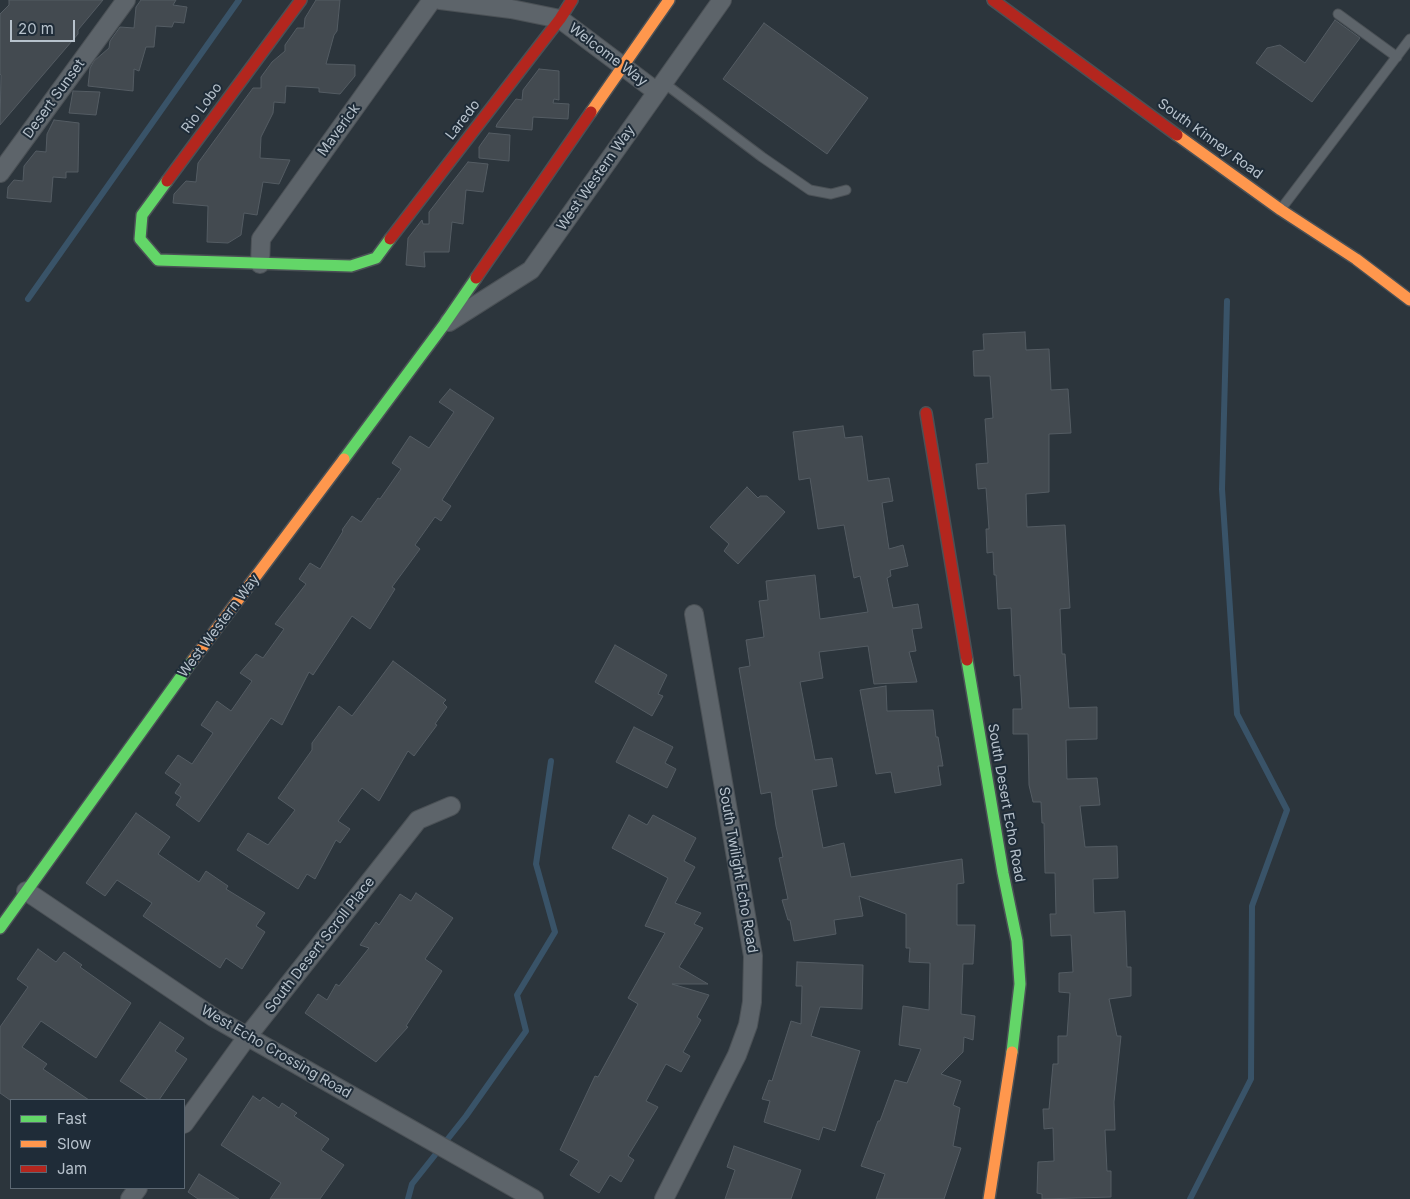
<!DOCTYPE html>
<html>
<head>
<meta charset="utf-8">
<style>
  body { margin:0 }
  #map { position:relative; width:1410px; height:1199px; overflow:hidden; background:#2c353c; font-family:Inter,sans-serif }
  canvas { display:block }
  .legend { position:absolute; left:10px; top:1099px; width:175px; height:90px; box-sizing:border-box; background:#1f2c38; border:1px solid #5c6873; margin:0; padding:6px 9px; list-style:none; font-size:15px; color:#b7c2cc }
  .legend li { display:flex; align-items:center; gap:10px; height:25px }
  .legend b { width:25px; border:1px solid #5c6873 }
  .scale { position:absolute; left:10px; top:20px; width:65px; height:22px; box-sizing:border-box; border:2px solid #b7c2cc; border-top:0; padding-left:6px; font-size:15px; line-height:18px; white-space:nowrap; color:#b7c2cc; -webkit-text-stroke:4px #1f2c38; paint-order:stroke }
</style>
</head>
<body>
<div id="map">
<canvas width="1410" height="1199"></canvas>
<ul class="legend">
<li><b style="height:6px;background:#63d668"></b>Fast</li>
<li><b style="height:6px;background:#ff974d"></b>Slow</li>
<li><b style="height:6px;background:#b3261e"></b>Jam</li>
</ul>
<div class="scale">20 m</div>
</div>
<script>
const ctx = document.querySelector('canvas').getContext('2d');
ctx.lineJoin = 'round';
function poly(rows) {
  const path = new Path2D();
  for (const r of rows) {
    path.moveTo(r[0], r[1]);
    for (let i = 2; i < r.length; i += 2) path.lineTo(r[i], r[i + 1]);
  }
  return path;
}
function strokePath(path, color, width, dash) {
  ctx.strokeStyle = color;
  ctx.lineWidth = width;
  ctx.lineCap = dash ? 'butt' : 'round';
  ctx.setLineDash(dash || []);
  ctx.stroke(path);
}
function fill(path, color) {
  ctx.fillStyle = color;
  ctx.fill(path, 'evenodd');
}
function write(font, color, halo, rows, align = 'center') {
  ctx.font = font + ' Inter,sans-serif';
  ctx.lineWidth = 4;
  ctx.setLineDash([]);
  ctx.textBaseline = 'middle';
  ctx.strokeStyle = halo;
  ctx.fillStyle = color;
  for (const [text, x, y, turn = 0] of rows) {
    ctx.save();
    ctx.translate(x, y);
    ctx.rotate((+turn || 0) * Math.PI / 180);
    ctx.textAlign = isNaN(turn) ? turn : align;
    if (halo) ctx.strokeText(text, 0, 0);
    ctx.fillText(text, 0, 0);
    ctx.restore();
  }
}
strokePath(poly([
  [28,299,239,0],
  [408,1199,412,1184,466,1116,526,1031,517,995,555,932,536,864,551,761],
  [1190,1199,1251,1079,1252,906,1287,810,1237,714,1222,489,1227,301]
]), '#395368', 6);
const building = poly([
  [9,0,103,0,78,30,78,34,0,125,1,75,0,74,0,14,9,5,9,0],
  [141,0,176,0,173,5,187,7,184,23,174,22,172,27,156,26,154,47,146,47,139,71,134,69,133,91,88,86,90,68,94,61,109,48,110,41,120,27,134,28,136,7,141,0],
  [316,0,340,0,337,31,334,35,326,64,355,65,355,76,340,94,319,92,319,88,286,86,285,103,274,102,273,113,261,137,260,158,290,160,279,184,263,182,257,215,244,213,241,235,228,243,207,242,208,206,173,203,174,194,186,181,196,182,198,163,253,88,261,88,261,77,272,62,285,51,285,45,297,28,304,28,305,18,316,0],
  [1335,20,1360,38,1312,102,1256,63,1267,48,1280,45,1305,63,1335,20],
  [764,23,868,98,827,154,723,79,764,23],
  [539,69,559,71,559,100,554,99,553,103,569,104,568,119,533,117,532,130,496,127,497,124,516,99,522,100,523,90,539,69],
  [73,91,100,92,96,115,69,113,73,91],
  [54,120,79,123,78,172,66,172,66,178,53,177,51,202,7,198,8,187,14,180,23,181,24,166,36,151,46,152,47,134,54,120],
  [489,133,510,135,509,161,479,158,479,147,489,133],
  [468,162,488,164,483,192,466,190,463,224,452,222,449,252,424,252,425,267,406,265,408,238,422,220,423,224,429,224,429,212,468,162],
  [1025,332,1026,350,1049,349,1051,390,1068,389,1071,433,1049,434,1049,492,1026,494,1027,527,1065,525,1070,608,1060,609,1062,654,1065,654,1069,708,1097,707,1097,739,1066,740,1067,779,1097,778,1100,805,1080,806,1085,847,1117,846,1118,878,1093,879,1094,913,1125,911,1127,967,1131,967,1131,996,1109,999,1117,1036,1121,1036,1114,1102,1115,1130,1105,1130,1107,1171,1111,1171,1111,1197,1042,1199,1042,1194,1037,1193,1038,1162,1054,1161,1053,1128,1044,1129,1043,1109,1049,1109,1053,1064,1058,1064,1058,1036,1067,1036,1070,993,1059,992,1059,973,1073,972,1071,935,1051,936,1050,914,1056,914,1055,873,1045,873,1044,823,1042,823,1041,802,1033,802,1029,785,1028,734,1013,734,1013,709,1022,709,1020,675,1014,676,1011,608,998,609,996,575,994,575,993,552,987,553,986,529,989,529,986,488,978,489,976,464,988,463,985,419,993,418,990,376,974,376,973,351,984,350,983,334,1025,332],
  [450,389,494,418,442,500,451,506,441,521,435,517,415,545,420,549,392,587,395,589,370,629,352,616,313,675,309,672,282,725,271,718,199,822,176,805,181,797,175,793,181,784,165,773,178,755,192,764,213,733,201,725,217,701,231,711,252,681,240,673,256,654,263,658,284,629,275,624,306,584,299,579,310,563,320,569,343,531,342,530,352,516,361,522,378,498,380,499,401,469,392,463,410,436,429,448,454,412,439,402,450,389],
  [843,426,845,438,862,436,868,481,889,478,893,501,882,503,889,549,903,545,908,566,890,570,891,576,887,578,893,608,918,604,922,628,912,629,916,651,909,652,917,682,874,684,868,646,819,652,823,678,800,682,815,760,832,758,837,786,812,790,823,848,844,843,851,877,962,859,964,883,957,884,957,925,975,925,973,964,963,964,961,1014,975,1016,973,1040,964,1037,963,1052,941,1074,961,1081,953,1105,960,1108,953,1146,961,1148,944,1199,876,1199,885,1174,861,1166,878,1121,880,1121,895,1080,907,1083,921,1049,899,1045,903,1006,929,1010,930,963,909,962,910,948,906,948,906,914,859,896,863,916,834,920,836,934,794,941,790,920,788,920,782,900,788,899,779,858,783,857,776,826,771,792,761,794,739,668,750,666,746,640,764,637,759,601,768,600,766,581,815,575,820,619,868,612,860,576,854,578,844,525,818,529,810,478,799,480,793,432,843,426],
  [747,487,758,498,760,496,767,496,785,512,738,564,724,551,729,544,710,527,747,487],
  [615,645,667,675,658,694,663,696,652,716,595,682,615,645],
  [393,661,446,700,443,703,447,707,435,724,437,725,414,756,408,751,379,801,362,788,338,821,350,829,340,843,336,840,315,879,307,874,298,889,237,850,248,833,268,845,295,810,278,798,312,750,312,743,339,706,352,716,393,661],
  [886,686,887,711,933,710,936,737,938,737,943,766,938,766,941,785,895,793,891,772,876,774,860,690,886,686],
  [634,727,673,747,665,763,676,769,667,788,616,762,634,727],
  [136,813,170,837,158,854,199,882,206,871,228,886,226,889,265,913,256,926,265,932,242,969,226,958,220,968,143,916,152,903,117,880,105,896,86,883,136,813],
  [629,815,647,825,653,815,696,838,684,861,695,867,675,903,701,913,694,924,703,928,679,967,708,984,672,984,709,995,697,1017,701,1020,683,1052,690,1056,681,1072,666,1064,646,1101,658,1107,628,1156,634,1160,621,1182,610,1175,599,1193,570,1175,579,1161,560,1150,595,1076,598,1077,638,1004,628,998,665,933,645,926,668,878,612,848,629,815],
  [416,893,453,918,425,959,442,971,406,1026,408,1027,376,1062,305,1013,318,994,327,1000,336,984,339,986,369,948,360,945,376,922,379,925,400,894,411,901,416,893],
  [38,949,56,962,64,952,82,965,80,967,131,1003,96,1058,41,1021,22,1047,47,1064,43,1069,89,1100,10,1100,0,1093,0,1027,28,987,17,979,38,949],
  [797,962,863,965,862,1009,820,1007,811,1036,860,1051,835,1131,823,1127,819,1140,764,1122,770,1101,762,1099,769,1080,772,1081,791,1021,801,1024,802,986,796,986,797,962],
  [160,1022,184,1038,175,1051,187,1059,159,1100,149,1100,120,1081,160,1022],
  [253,1096,260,1101,263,1097,279,1108,282,1103,297,1113,294,1116,329,1139,321,1150,344,1165,320,1199,270,1199,281,1183,221,1145,253,1096],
  [734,1146,801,1170,791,1199,725,1199,735,1170,727,1167,734,1146],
  [199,1174,239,1199,198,1199,188,1192,199,1174]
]);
fill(building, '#434a50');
strokePath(building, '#545c63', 1);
const lane = poly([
  [1338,14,1397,57],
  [664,83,762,157,810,190,831,194,846,190],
  [1281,209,1410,39]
]);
const street = poly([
  [440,0,511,9,560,19,657,92],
  [0,173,126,0],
  [260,264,261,239,432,0],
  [449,322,531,270,722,0],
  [26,891,213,1017,534,1199],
  [184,1124,247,1037,418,820,451,806],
  [130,1199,138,1188],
  [664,1199,737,1055,748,1025,752,1002,753,956,694,614]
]);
const fast = poly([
  [167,181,142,215,140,239,158,260,351,266,376,258,390,239],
  [344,459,443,326,476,278],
  [967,660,1003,873,1017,941,1020,984,1012,1052],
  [0,928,193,660]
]);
const slow = poly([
  [591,112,669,0],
  [1177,135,1281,210,1356,259,1410,300],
  [193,660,344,459],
  [989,1199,1012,1052]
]);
const jam = poly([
  [993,0,1177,135],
  [167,181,301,0],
  [390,239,560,19,572,0],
  [476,278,591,112],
  [926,413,967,660]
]);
strokePath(lane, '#4b5156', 11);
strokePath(street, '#4b5156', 20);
strokePath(fast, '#4b5156', 14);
strokePath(slow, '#4b5156', 14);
strokePath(jam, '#4b5156', 14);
strokePath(lane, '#5d646a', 9);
strokePath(street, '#5d646a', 18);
strokePath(fast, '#63d668', 11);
strokePath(slow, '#ff974d', 11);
strokePath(jam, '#b3261e', 11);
write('14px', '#b7c2cc', '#1f2c38', [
  ["Welcome Way",608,55,37],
  ["Desert Sunset",54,99,-54],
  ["Rio Lobo",202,108,-54],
  ["Laredo",463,120,-52],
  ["Maverick",339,130,-54],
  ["South Kinney Road",1210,139,36],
  ["West Western Way",596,178,-55],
  ["West Western Way",219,626,-53],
  ["South Desert Echo Road",1006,803,80],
  ["South Twilight Echo Road",738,870,80],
  ["South Desert Scroll Place",320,945,-52],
  ["West Echo Crossing Road",276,1052,30]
]);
</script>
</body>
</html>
